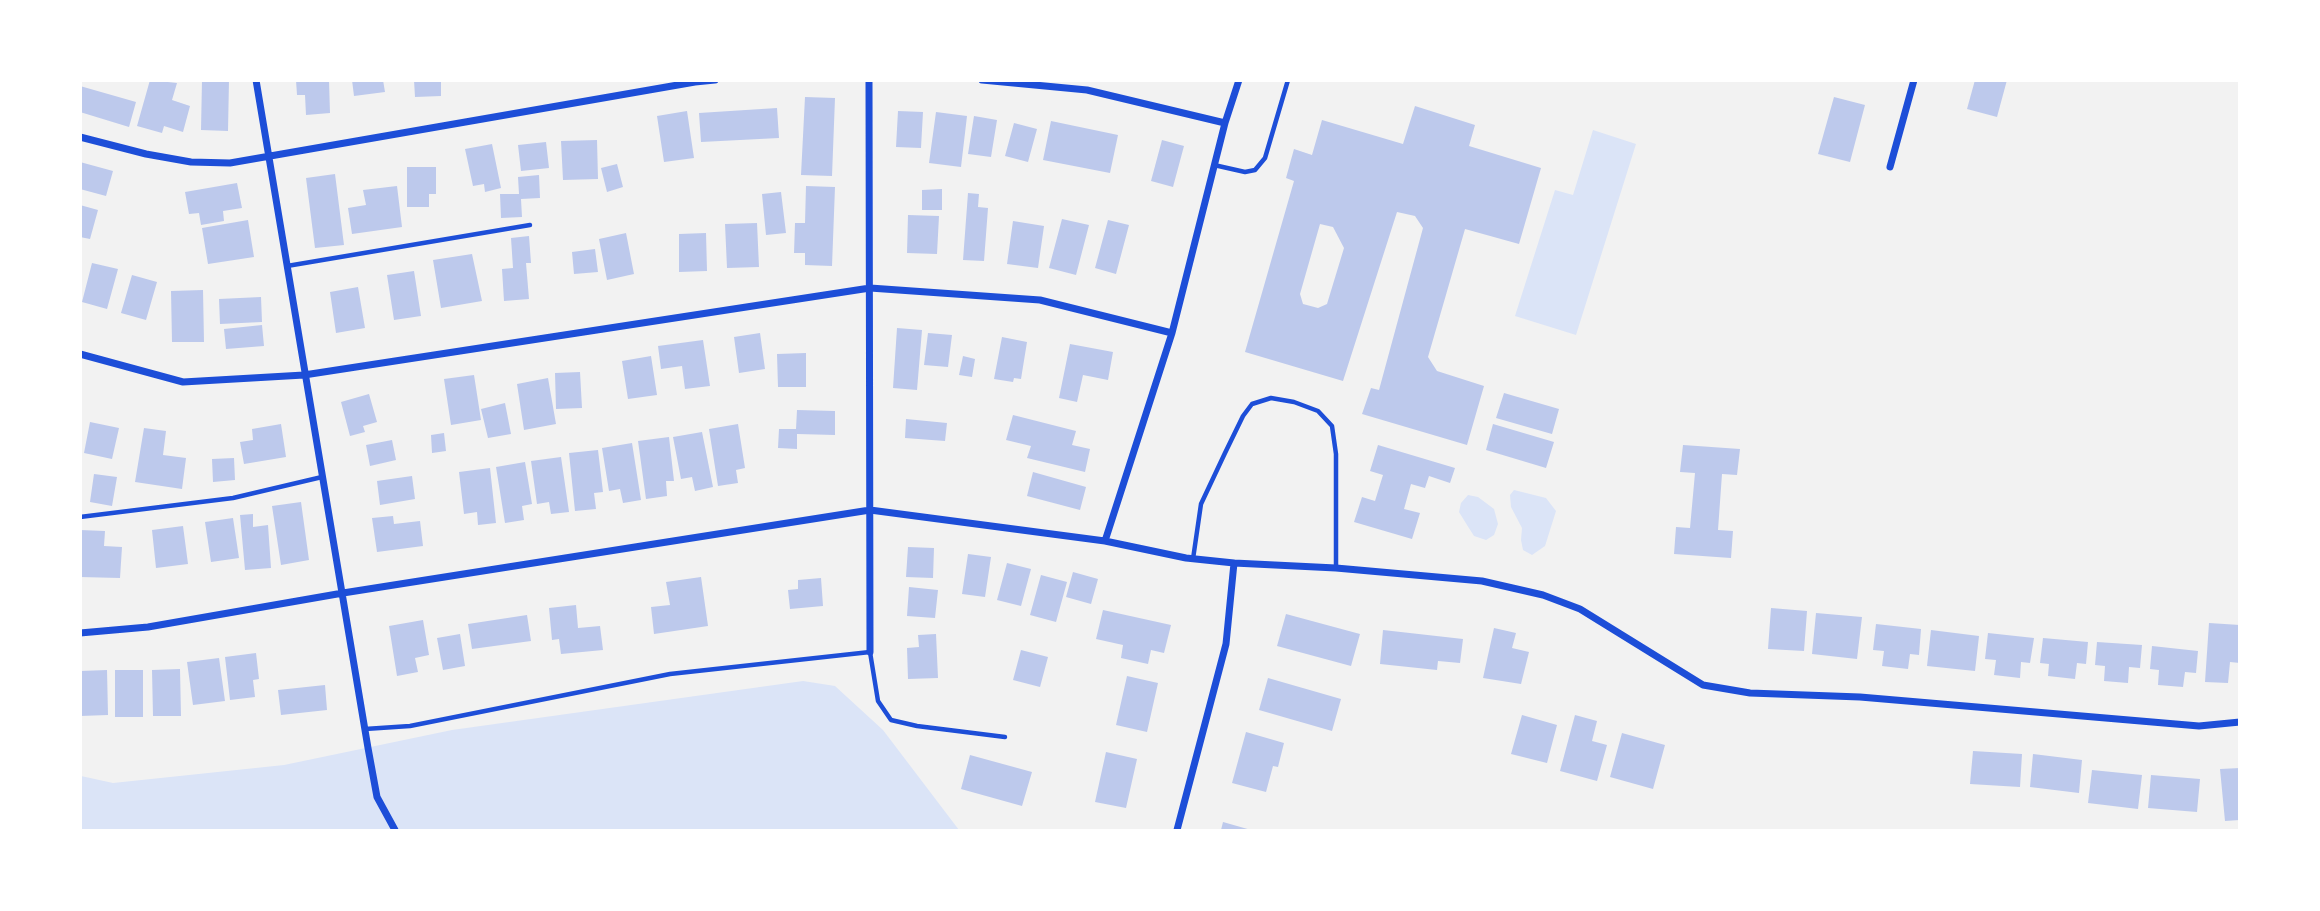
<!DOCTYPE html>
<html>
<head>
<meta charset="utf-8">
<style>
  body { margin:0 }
  #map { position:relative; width:2320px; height:911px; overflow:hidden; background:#f2f2f2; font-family:Raleway,sans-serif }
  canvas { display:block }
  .frame { position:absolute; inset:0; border:82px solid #fff; pointer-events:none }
</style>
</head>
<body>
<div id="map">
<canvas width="2320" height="911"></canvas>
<div class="frame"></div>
</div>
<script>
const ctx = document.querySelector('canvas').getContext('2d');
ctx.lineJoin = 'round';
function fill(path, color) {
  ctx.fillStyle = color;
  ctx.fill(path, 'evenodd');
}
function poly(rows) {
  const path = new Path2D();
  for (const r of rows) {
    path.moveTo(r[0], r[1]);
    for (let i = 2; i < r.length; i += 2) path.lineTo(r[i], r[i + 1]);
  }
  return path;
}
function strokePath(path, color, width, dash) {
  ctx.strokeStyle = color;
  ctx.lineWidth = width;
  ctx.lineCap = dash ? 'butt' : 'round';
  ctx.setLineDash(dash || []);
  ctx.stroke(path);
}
fill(poly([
  [1593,130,1636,144,1576,335,1515,316,1555,190,1573,195],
  [1514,490,1546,498,1556,511,1545,546,1532,555,1523,550,1521,540,1522,528,1511,507,1510,495],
  [1468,495,1478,497,1494,509,1498,524,1494,535,1486,540,1474,536,1467,525,1459,512,1461,503],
  [803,681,835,686,883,730,959,830,81,830,81,776,113,783,284,765,452,730]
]), '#dbe4f7');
fill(poly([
  [150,80,177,83,172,100,190,106,183,132,164,126,162,133,137,126],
  [202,80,229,80,228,131,201,130],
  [296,80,329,80,330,113,306,115,305,95,297,95],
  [352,80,383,80,385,92,354,96],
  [414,80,441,80,441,96,415,97],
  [1975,80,2007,80,1997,117,1967,109],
  [80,86,136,102,129,127,80,112],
  [805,97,835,98,832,176,801,175],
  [1834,97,1865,105,1850,162,1818,154],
  [1415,106,1475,125,1469,146,1541,168,1519,244,1465,229,1428,357,1437,371,1484,386,1467,445,1362,414,1371,388,1379,390,1423,228,1415,216,1397,212,1343,381,1245,352,1294,181,1286,178,1294,149,1312,155,1322,120,1403,144],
  [1320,224,1333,227,1344,248,1327,304,1318,308,1303,304,1300,294],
  [777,108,779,138,701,142,699,113],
  [687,111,694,158,664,162,657,116],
  [898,111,923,112,921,148,896,147],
  [936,112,967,116,961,167,929,163],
  [974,116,997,120,991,157,968,154],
  [1051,121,1118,135,1110,173,1043,160],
  [1014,123,1037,129,1028,162,1005,156],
  [597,140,598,179,563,180,561,141],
  [1162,140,1184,146,1173,187,1151,181],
  [546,142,549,168,521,171,518,145],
  [492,144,501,188,485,192,484,184,473,186,465,149],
  [80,162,113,171,106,196,80,189],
  [617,164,623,187,607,192,601,168],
  [407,167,436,167,436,194,429,194,429,207,407,207],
  [335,174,344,245,315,248,306,178],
  [539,175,540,198,521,199,522,217,501,218,500,194,519,194,518,177],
  [237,183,242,208,223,211,224,221,201,225,199,213,189,214,185,192],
  [397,186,402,227,352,234,348,208,366,205,363,190],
  [806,186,835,187,832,266,805,265,805,253,794,253,795,223,805,223],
  [942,189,942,210,922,210,922,190],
  [781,192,786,233,766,235,762,194],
  [968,193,979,194,978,207,988,208,984,261,963,260],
  [80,205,98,210,90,239,80,237],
  [908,215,939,216,937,254,907,253],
  [1062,219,1089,225,1076,275,1049,268],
  [248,220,254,257,208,264,202,228],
  [1108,220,1129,225,1116,274,1095,268],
  [1013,221,1044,226,1038,268,1007,264],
  [757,223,759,267,727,268,725,224],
  [626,233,634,274,607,280,599,239],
  [706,233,707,271,679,272,679,234],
  [529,236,531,263,526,263,529,299,504,301,502,269,513,268,511,238],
  [595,249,598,272,574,274,572,252],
  [472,254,482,301,441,308,433,260],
  [92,263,118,269,107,309,82,302],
  [414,271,421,316,394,320,387,275],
  [132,275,157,282,146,320,121,313],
  [358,287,365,328,336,333,330,292],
  [203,290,204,342,172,342,171,291],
  [261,297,262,322,220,324,219,299],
  [262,325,264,346,226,349,224,329],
  [897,328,922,330,917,390,893,388],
  [760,333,765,369,739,373,734,337],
  [928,333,952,335,948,367,924,365],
  [1002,337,1027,342,1021,379,1014,378,1013,382,994,379],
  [703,340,710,386,685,389,682,366,661,369,658,346],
  [1070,344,1113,352,1108,380,1083,375,1077,402,1059,398],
  [806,353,806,387,778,387,777,354],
  [651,356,657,395,628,399,622,361],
  [963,356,975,359,972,377,959,375],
  [580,372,582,408,556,409,555,373],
  [474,375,481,420,451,425,444,379],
  [548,378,556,424,524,430,517,384],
  [1504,393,1559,409,1552,434,1496,418],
  [369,394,377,422,363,426,365,432,350,436,341,402],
  [505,403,511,434,488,438,481,409],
  [797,410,835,411,835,435,797,434,797,449,778,448,779,429,796,429],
  [1013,415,1076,431,1072,445,1090,449,1085,472,1027,458,1031,446,1006,440],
  [906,419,947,423,945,441,905,438],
  [90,422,119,428,112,459,84,453],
  [281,424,286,457,244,464,240,442,253,440,252,429],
  [738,424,745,468,736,470,738,483,718,486,709,429],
  [1493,424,1554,442,1546,468,1486,450],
  [144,428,166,431,163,455,186,458,182,489,135,482],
  [702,432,713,487,695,491,692,477,681,479,673,437],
  [444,433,446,451,432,453,431,435],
  [669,437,674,481,666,481,667,496,646,499,638,441],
  [392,440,396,460,370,466,366,445],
  [632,443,641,500,623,503,620,489,609,491,602,448],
  [1378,445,1455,468,1450,483,1429,476,1425,488,1411,484,1404,509,1420,513,1412,539,1354,522,1362,497,1375,501,1383,475,1370,471],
  [1683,445,1740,449,1737,475,1722,474,1718,530,1733,531,1731,558,1674,554,1676,527,1690,528,1695,473,1680,472],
  [598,450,603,492,594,493,596,509,575,511,569,453],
  [561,457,569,512,551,514,549,502,537,504,531,461],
  [234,458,235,480,213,482,212,459],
  [525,462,532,504,522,506,524,520,505,523,496,467],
  [490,468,496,523,478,525,477,512,464,514,459,472],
  [1033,472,1086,487,1080,510,1027,496],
  [94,474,117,477,112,506,90,502],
  [412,476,415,499,380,505,377,481],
  [301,502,309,560,281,565,272,506],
  [253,514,253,527,268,525,271,568,245,570,240,515],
  [393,516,394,524,420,521,423,546,377,552,372,518],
  [233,518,239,558,211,562,205,522],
  [183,526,188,564,156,568,152,530],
  [80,530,105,531,104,546,122,547,120,578,80,577],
  [908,547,934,548,933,578,906,577],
  [968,554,991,557,985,597,962,594],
  [1007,563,1031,569,1021,606,997,600],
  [1073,572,1098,579,1091,604,1066,597],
  [1041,575,1067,582,1056,622,1030,615],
  [701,577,708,626,654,634,651,607,670,605,666,582],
  [821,578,823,606,790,609,788,590,798,589,798,580],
  [909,587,938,590,935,618,907,616],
  [576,605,578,628,600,626,603,650,561,654,559,639,552,640,549,608],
  [1771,608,1807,611,1804,651,1768,649],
  [1103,610,1171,625,1164,653,1151,650,1148,664,1121,658,1123,645,1096,639],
  [1816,613,1862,617,1857,659,1812,654],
  [1286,614,1360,634,1351,666,1277,646],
  [527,615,531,641,472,649,468,624],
  [423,620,429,655,415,658,418,672,397,676,389,626],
  [2209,623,2240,625,2240,663,2230,662,2228,683,2205,682],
  [1876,624,1921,629,1919,655,1910,654,1908,669,1882,666,1884,651,1873,650],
  [1494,628,1516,633,1512,648,1529,652,1521,684,1483,678],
  [1383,630,1463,639,1460,663,1438,661,1437,670,1380,664],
  [1931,630,1979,636,1975,671,1927,666],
  [1988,633,2034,638,2030,663,2021,662,2020,678,1994,675,1996,660,1985,659],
  [460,634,465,666,443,670,437,638],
  [936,634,938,678,908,679,907,648,919,647,918,635],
  [2043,638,2088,642,2086,664,2077,663,2075,679,2048,676,2049,664,2040,663],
  [2097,642,2142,645,2140,668,2129,667,2128,683,2104,681,2105,666,2095,665],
  [2152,646,2198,651,2196,673,2185,672,2183,687,2158,685,2159,670,2150,669],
  [1021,650,1048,657,1040,687,1013,680],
  [256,653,259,679,253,680,255,697,230,700,225,657],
  [219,658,225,701,193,705,187,662],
  [180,669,181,716,153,716,152,670],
  [107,670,108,715,80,716,80,671],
  [115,670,143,670,143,717,115,717],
  [1127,676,1158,683,1147,732,1116,725],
  [1268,678,1341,699,1332,731,1259,710],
  [325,685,327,710,281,715,278,690],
  [1522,715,1557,725,1547,763,1511,754],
  [1575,715,1597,721,1592,741,1607,745,1597,781,1560,771],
  [1246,732,1284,743,1278,767,1273,766,1266,792,1232,783],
  [1622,733,1665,745,1653,789,1610,777],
  [1973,751,2022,754,2020,787,1970,784],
  [1106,752,1137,759,1126,808,1095,802],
  [2033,754,2082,760,2079,793,2030,787],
  [970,755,1032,772,1022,806,961,789],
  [2240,768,2240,820,2225,821,2220,769],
  [2092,770,2142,775,2138,809,2088,803],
  [2151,775,2200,779,2197,812,2148,808],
  [1223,822,1251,830,1221,830]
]), '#bdc9ec');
strokePath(poly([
  [1214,165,1245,172,1255,170,1265,158,1288,80],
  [287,266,530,225],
  [80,517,233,498,322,477],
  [1193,559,1201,504,1225,453,1243,416,1252,404,1271,398,1294,402,1318,411,1332,426,1336,454,1336,568],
  [365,729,410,726,670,674,870,652,878,701,891,720,917,726,1005,737]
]), '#1d4ed8', 4.5);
strokePath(poly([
  [256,80,368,748,377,797,395,830],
  [869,80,870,652],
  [982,80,1087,90,1225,123],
  [80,137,146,154,191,162,230,163,695,82,715,80],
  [1890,167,1914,80],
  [80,354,183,382,304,375,870,288,1040,300,1172,333],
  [1105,541,1172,333,1225,123,1239,80],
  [1234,563,1336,568,1482,581,1543,595,1580,609,1703,685,1750,693,1860,697,2199,726,2240,722],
  [80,633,148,627,343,593,870,510,1105,541,1186,558,1234,563,1226,644,1177,830]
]), '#1d4ed8', 7);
</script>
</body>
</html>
